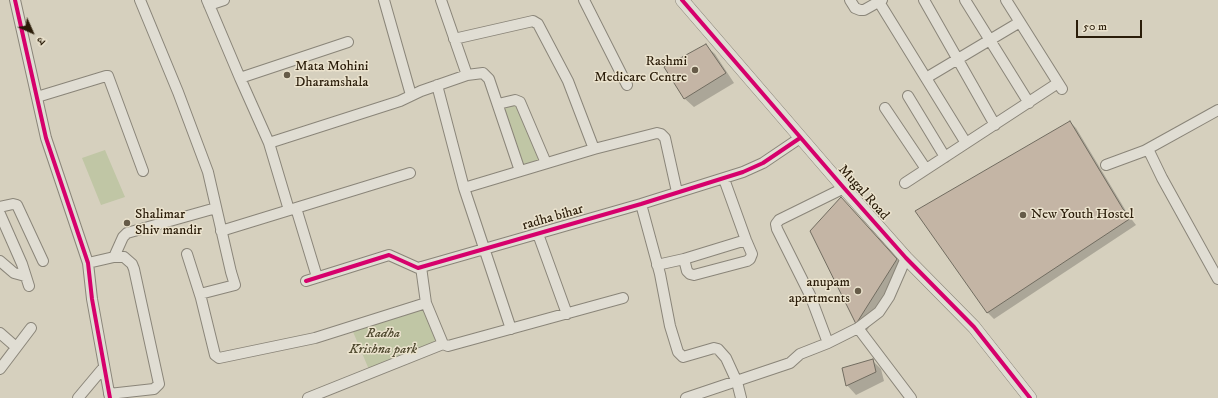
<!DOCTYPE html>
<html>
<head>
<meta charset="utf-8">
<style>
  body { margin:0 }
  #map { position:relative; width:1218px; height:398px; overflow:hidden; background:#d6d0be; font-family:"IM FELL DW Pica","Noto Serif Devanagari",serif }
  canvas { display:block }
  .north { position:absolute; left:12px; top:12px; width:40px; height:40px; -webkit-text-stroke:3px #ebe3ce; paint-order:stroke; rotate:135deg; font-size:11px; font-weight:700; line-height:16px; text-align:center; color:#2a1c09 }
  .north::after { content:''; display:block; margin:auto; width:14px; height:18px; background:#2a1c09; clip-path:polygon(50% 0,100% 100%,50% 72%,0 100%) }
  .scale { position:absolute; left:1076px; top:20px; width:66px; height:18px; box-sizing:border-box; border:2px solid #2a1c09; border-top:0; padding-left:5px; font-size:12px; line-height:14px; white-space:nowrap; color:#2a1c09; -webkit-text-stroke:3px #ebe3ce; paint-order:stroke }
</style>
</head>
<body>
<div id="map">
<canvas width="1218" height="398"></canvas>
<div class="north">उ</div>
<div class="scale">50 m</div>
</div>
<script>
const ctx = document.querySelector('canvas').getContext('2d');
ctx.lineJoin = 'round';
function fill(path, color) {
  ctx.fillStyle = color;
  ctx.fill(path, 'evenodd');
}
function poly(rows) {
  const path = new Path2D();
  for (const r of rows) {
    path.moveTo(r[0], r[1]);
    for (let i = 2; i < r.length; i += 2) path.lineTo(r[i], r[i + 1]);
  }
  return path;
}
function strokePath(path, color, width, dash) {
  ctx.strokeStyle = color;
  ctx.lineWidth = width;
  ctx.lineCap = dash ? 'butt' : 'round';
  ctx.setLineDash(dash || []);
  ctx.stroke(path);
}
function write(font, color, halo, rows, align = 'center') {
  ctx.font = font + ' "IM FELL DW Pica",serif';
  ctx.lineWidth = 3;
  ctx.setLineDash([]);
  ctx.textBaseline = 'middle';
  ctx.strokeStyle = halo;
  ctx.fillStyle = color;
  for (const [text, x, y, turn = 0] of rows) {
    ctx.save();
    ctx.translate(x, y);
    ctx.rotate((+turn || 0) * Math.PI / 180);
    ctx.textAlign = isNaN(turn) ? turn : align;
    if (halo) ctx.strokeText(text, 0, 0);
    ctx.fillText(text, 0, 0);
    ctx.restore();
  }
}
fill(poly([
  [517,100,546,163,520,171,498,104],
  [105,150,125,197,101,205,82,158],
  [426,303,443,344,370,372,351,327]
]), '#c0c6a5');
fill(poly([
  [705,45,715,54,734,83,694,107,684,98],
  [1070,122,1076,128,1129,216,1136,225,994,319,988,313,917,212],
  [850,207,906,268,866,332,857,323],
  [872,360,881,369,884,381,856,395,847,385]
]), '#0003');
const building = poly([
  [706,44,726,73,684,99,664,67,706,44],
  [1070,121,1123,209,1131,218,987,313,915,211,1070,121],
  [841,197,897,259,856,324,810,231,841,197],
  [873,359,876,372,846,386,842,368,873,359]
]);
fill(building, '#c4b5a5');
strokePath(building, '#716c60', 1);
const minor = poly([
  [15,0,46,138,88,263,92,299,110,398],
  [140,0,178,92,208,172,231,272,235,285,200,294],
  [207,0,240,78,348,42],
  [384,0,411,95],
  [441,0,467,75],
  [584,0,627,85],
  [850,0,855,8,860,10,864,10,882,0],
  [924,0,995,125],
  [965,0,1029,103],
  [1006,0,1062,89],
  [879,2,966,143],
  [209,5,224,0],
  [454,39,533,21,538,24,568,81,594,149],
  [240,78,269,143,289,210],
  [926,78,1020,22],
  [437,85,464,188,511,329],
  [908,96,945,157],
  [37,97,106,76,108,76,143,171],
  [498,104,515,100,520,102,546,163],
  [885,108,926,169],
  [269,143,400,101,421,91,467,75,483,73,489,79,520,171],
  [1148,149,1162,178,1218,279],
  [1106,165,1144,151,1218,110],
  [724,179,746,240,752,254,750,259,747,261,694,275,690,274,687,271,684,259,746,240],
  [905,183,1058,83],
  [464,188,594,149,657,133,661,134,665,138,677,192],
  [641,204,660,274,670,326,678,352,683,357,714,348,718,349,726,358,737,382,741,398],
  [0,207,13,204,17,205,43,261],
  [296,208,317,277],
  [0,214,22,264,29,286],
  [221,231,410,173],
  [538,234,567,314],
  [187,254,201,298,215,355,219,358,315,338,426,303],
  [114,257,123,237,127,233,216,208],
  [0,261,14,273,25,276],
  [88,263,114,257,124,257,132,264,134,269,159,384,154,389,109,394],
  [657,265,684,259],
  [421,267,426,303,443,344,448,346,623,298],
  [306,281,389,255,418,268,641,204,743,172,763,163,800,138],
  [858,328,911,398],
  [0,333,16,347],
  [828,343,810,295,777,229,776,224,779,220,844,188],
  [0,369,31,328],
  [78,398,104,367],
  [308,398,443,344],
  [686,398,790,363,800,354,828,343,858,328,879,312,889,297,906,258]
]);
const tertiary = poly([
  [682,0,844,188,906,258,974,327,1030,398]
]);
strokePath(minor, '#8a8579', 12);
strokePath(tertiary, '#8a8579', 14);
strokePath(minor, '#e0ddd3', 10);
strokePath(tertiary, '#e0ddd3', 13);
strokePath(poly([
  [15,0,46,138,88,263,92,299,110,398],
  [682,0,844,188,906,258,974,327,1030,398],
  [306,281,389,255,418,268,641,204,743,172,763,163,800,138]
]), '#d6006c', 4);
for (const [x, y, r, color] of [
  [695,70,4,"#665b48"],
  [287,75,4,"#665b48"],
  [1023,215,4,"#665b48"],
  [127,223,4,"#665b48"],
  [858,291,4,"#665b48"]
]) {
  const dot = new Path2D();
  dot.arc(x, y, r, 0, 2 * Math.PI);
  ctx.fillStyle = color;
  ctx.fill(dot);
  strokePath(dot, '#ebe3ce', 1.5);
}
write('14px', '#2a1c09', '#ebe3ce', [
  ["Rashmi",687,62,"right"],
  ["Medicare Centre",687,78,"right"],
  ["Mata Mohini",295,67],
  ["Dharamshala",295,83],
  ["Shalimar",135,215],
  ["Shiv mandir",135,231],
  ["New Youth Hostel",1031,215],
  ["anupam",850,283,"right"],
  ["apartments",850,299,"right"]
], 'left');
write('14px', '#2a1c09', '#ebe3ce', [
  ["Mugal Road",863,193,48],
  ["radha bihar",553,218,-16]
]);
write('italic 14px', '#524c32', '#ebe3ce', [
  ["Radha",383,334],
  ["Krishna park",383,350]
]);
</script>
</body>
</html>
